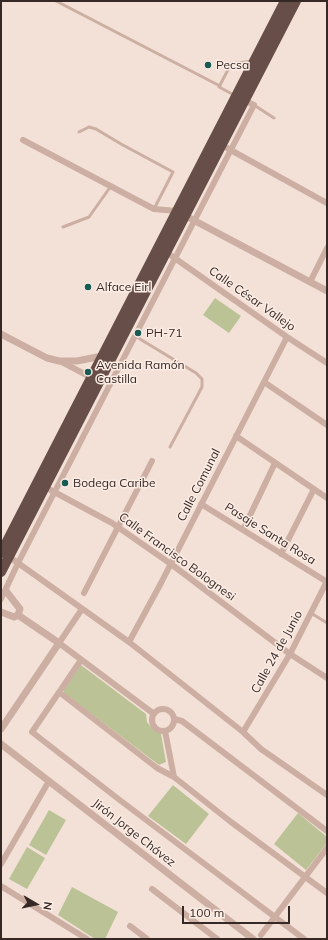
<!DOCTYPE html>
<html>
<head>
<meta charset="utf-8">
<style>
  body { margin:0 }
  #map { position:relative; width:328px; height:940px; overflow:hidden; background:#f3e1d7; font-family:Mulish,sans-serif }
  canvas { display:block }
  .frame { position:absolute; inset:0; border:2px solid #362825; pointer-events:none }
  .north { position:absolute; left:16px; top:884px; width:40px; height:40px; -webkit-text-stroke:3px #fbece4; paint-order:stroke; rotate:99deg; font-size:11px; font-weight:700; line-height:16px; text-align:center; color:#362825 }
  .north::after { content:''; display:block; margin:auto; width:14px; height:18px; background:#362825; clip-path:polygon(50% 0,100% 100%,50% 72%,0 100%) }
  .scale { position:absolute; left:182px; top:906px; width:108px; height:18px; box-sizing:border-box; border:2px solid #362825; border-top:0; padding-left:5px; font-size:12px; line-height:14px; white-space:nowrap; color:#362825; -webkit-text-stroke:3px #fbece4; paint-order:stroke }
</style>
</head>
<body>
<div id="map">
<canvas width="328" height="940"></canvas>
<div class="frame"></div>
<div class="north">N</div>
<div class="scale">100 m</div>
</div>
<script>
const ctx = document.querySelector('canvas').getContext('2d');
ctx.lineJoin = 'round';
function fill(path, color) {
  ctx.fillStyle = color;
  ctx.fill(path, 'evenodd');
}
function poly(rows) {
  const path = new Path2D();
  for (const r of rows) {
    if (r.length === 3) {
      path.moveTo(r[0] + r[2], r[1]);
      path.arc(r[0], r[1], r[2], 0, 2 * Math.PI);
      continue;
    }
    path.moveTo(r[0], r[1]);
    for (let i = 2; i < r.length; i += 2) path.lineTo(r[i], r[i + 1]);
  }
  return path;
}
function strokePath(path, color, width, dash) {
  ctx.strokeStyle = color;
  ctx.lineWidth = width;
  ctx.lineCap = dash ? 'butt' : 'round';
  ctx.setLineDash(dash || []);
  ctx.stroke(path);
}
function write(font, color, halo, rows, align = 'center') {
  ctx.font = font + ' Mulish,sans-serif';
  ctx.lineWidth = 3;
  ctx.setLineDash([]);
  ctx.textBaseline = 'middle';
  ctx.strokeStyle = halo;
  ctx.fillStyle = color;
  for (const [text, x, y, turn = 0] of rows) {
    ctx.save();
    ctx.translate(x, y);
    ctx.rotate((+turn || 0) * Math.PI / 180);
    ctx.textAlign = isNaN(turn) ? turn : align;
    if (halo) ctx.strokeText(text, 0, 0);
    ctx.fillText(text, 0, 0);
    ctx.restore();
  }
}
fill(poly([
  [215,298,241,316,229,333,203,315],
  [81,665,146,714,147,722,151,727,161,734,166,762,159,765,64,693,64,689],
  [173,785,209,814,186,844,148,816],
  [49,810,66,820,46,855,29,845],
  [298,813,327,837,327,843,306,870,274,844],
  [27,847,45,858,27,889,9,879],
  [72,887,118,912,105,939,95,939,58,915]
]), '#bbc396');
strokePath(poly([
  [56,1,220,86],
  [234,95,219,87,231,64,252,61],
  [254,105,274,118],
  [79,132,89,127,96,129,121,144,173,172,154,209],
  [63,227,89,217,111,186],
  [135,336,196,373,202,379,202,387,170,447],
  [311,613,327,623]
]), '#ccafa2', 3);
strokePath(poly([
  [23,140,154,209,177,211],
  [227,148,327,203],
  [166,252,287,337,327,363],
  [310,282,327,248],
  [60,361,94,379],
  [264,382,327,425],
  [236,436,327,498],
  [45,487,112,523,171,564,290,654,327,678],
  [201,504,327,582],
  [243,530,275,463],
  [281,554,314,489],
  [9,557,18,563,129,642,243,732,261,749,327,795],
  [84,593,152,461],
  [1,599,18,563,254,105,242,99],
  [82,609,59,643,154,714],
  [129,642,161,583,287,337],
  [81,660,32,732,121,801,304,939],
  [59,692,157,768,174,777,231,822,327,893],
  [163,720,11],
  [174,719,182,721,327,831],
  [165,731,174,777],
  [243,732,290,654,327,581],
  [1,864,49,781],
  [1,886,87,939],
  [152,889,217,939],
  [130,926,147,939],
  [261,935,327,848]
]), '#ccafa2', 6);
strokePath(poly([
  [182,214,327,291],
  [1,334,47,358,59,361,77,361,102,356],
  [1,612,14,617,18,615,20,609,6,591],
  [1,729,59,643,18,615],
  [1,744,253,939]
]), '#ccafa2', 7);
strokePath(poly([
  [1,553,285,1],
  [1,572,296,1]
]), '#684e48', 10);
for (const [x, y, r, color] of [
  [208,65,4,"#185a54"],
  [88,287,4,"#185a54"],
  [138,333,4,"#185a54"],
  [88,372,4,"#185a54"],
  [65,483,4,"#185a54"]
]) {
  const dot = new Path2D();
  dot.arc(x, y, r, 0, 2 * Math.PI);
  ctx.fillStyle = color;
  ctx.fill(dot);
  strokePath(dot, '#fbece4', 1.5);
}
write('12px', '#362825', '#fbece4', [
  ["Pecsa",216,65],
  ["Alface Eirl",96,287],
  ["PH-71",146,333],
  ["Avenida Ramón",96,365],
  ["Castilla",96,379],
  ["Bodega Caribe",73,483]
], 'left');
write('12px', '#362825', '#fbece4', [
  ["Calle César Vallejo",252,299,35],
  ["Calle Comunal",199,485,-63],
  ["Pasaje Santa Rosa",270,534,32],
  ["Calle Francisco Bolognesi",177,557,36],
  ["Calle 24 de Junio",277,652,-61],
  ["Jirón Jorge Chávez",134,833,38]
]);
</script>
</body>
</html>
